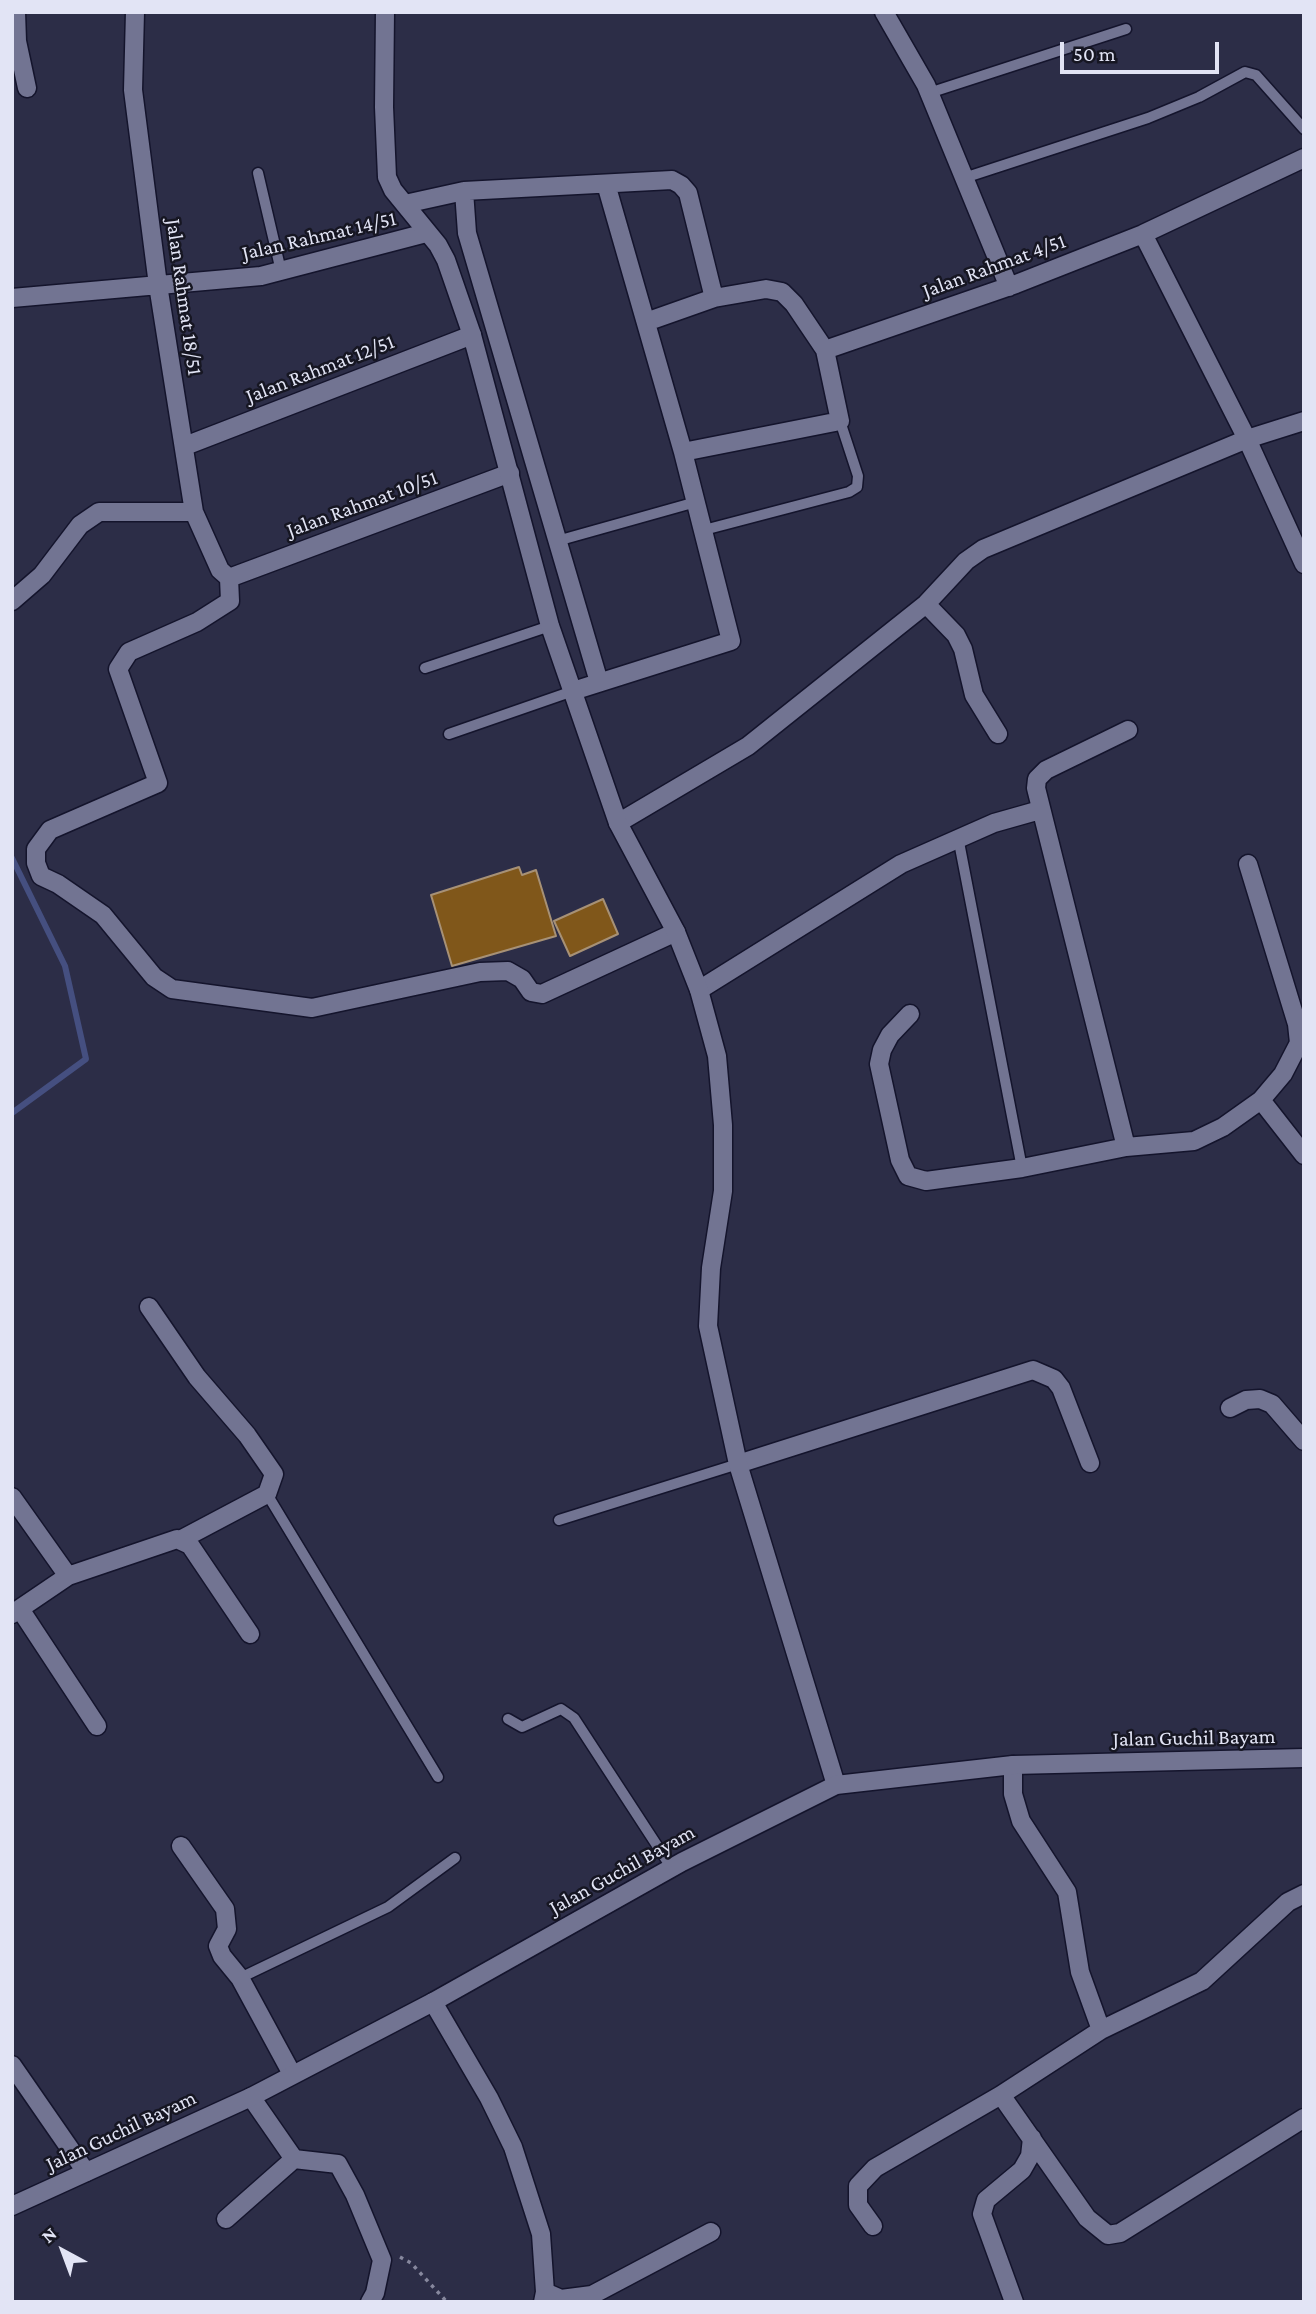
<!DOCTYPE html>
<html>
<head>
<meta charset="utf-8">
<style>
  body { margin:0 }
  #map { position:relative; width:1316px; height:2314px; overflow:hidden; background:#2c2d47; font-family:"Crimson Pro",serif }
  canvas { display:block }
  .frame { position:absolute; inset:0; border:14px solid #e2e4f5; pointer-events:none }
  .north { position:absolute; left:28px; top:2216px; width:70px; height:70px; -webkit-text-stroke:5px #161622; paint-order:stroke; rotate:319deg; font-size:19px; font-weight:700; line-height:28px; text-align:center; color:#e2e4f5 }
  .north::after { content:''; display:block; margin:auto; width:24px; height:32px; background:#e2e4f5; clip-path:polygon(50% 0,100% 100%,50% 72%,0 100%) }
  .scale { position:absolute; left:1060px; top:42px; width:159px; height:32px; box-sizing:border-box; border:4px solid #e2e4f5; border-top:0; padding-left:9px; font-size:21px; line-height:24px; white-space:nowrap; color:#e2e4f5; -webkit-text-stroke:5px #161622; paint-order:stroke }
</style>
</head>
<body>
<div id="map">
<canvas width="1316" height="2314"></canvas>
<div class="frame"></div>
<div class="north">N</div>
<div class="scale">50 m</div>
</div>
<script>
const ctx = document.querySelector('canvas').getContext('2d');
ctx.lineJoin = 'round';
function poly(rows) {
  const path = new Path2D();
  for (const r of rows) {
    path.moveTo(r[0], r[1]);
    for (let i = 2; i < r.length; i += 2) path.lineTo(r[i], r[i + 1]);
  }
  return path;
}
function strokePath(path, color, width, dash) {
  ctx.strokeStyle = color;
  ctx.lineWidth = width;
  ctx.lineCap = dash ? 'butt' : 'round';
  ctx.setLineDash(dash || []);
  ctx.stroke(path);
}
function fill(path, color) {
  ctx.fillStyle = color;
  ctx.fill(path, 'evenodd');
}
function write(font, color, halo, rows, align = 'center') {
  ctx.font = font + ' "Crimson Pro",serif';
  ctx.lineWidth = 5;
  ctx.setLineDash([]);
  ctx.textBaseline = 'middle';
  ctx.strokeStyle = halo;
  ctx.fillStyle = color;
  for (const [text, x, y, turn = 0] of rows) {
    ctx.save();
    ctx.translate(x, y);
    ctx.rotate((+turn || 0) * Math.PI / 180);
    ctx.textAlign = isNaN(turn) ? turn : align;
    if (halo) ctx.strokeText(text, 0, 0);
    ctx.fillText(text, 0, 0);
    ctx.restore();
  }
}
strokePath(poly([
  [12,858,65,966,86,1059,12,1113]
]), '#454f80', 6);
const building = poly([
  [519,867,522,875,536,870,556,936,452,966,431,895,519,867],
  [603,899,618,934,570,956,554,921,603,899]
]);
fill(building, '#80571a');
strokePath(building, '#a79176', 2);
const service = poly([
  [929,93,1126,29],
  [258,173,281,271],
  [964,178,1148,118,1199,97,1245,72,1256,75,1304,129],
  [704,530,849,492,857,487,858,476,840,421],
  [557,541,696,502],
  [425,668,550,626],
  [449,734,573,691],
  [958,837,1022,1168],
  [267,1494,438,1777],
  [559,1520,738,1464],
  [508,1719,522,1727,561,1709,574,1718,671,1867],
  [240,1978,388,1907,455,1858]
]);
const minor = poly([
  [16,12,17,41,27,88],
  [135,12,133,90,158,285,194,512,220,570,229,578],
  [884,12,926,85,1009,287],
  [464,191,467,233,599,682],
  [405,204,464,191,672,180,681,185,688,193,714,298,646,322],
  [1143,234,1247,439,1304,564],
  [12,298,261,276,426,233],
  [714,298,766,289,782,292,794,304,825,350,1016,284,1143,234,1304,158],
  [185,446,472,335],
  [683,452,840,421,825,350],
  [229,578,230,601,197,622,129,652,118,669,158,783,50,830,36,849,36,863,41,876,58,884,103,915,154,977,172,989,312,1008,480,972,508,971,522,979,531,992,542,994,676,932],
  [229,578,510,473],
  [12,601,42,575,80,525,99,512,194,512],
  [926,604,956,635,963,649,974,695,998,734],
  [573,691,731,641,683,452,606,184],
  [618,823,748,746,926,604,966,561,983,549,1247,439,1304,421],
  [699,990,901,864,994,823,1040,810],
  [910,1014,890,1035,882,1050,879,1064,900,1160,908,1176,926,1181,1022,1168,1126,1147,1036,788,1037,779,1046,770,1128,730],
  [1261,1100,1304,1155],
  [1126,1147,1194,1141,1223,1127,1261,1100,1283,1074,1299,1043,1297,1024,1248,864],
  [149,1307,197,1377,247,1435,274,1474,267,1494,182,1539],
  [1230,1408,1246,1400,1260,1399,1272,1404,1304,1441],
  [738,1464,1033,1370,1054,1379,1061,1388,1090,1463],
  [12,1497,68,1576],
  [20,1609,97,1726],
  [12,1614,68,1576,177,1539,190,1545,250,1634],
  [1013,1765,1013,1794,1021,1821,1067,1892,1080,1972,1101,2030],
  [181,1846,225,1909,227,1929,218,1946,222,1956,240,1978,292,2074],
  [433,2002,489,2098,513,2147,541,2234,545,2292],
  [12,2065,86,2172],
  [1001,2095,1087,2218,1108,2235,1120,2233,1304,2118],
  [251,2097,294,2159,338,2164,355,2195,382,2260,375,2293,370,2302],
  [226,2219,294,2159],
  [873,2226,858,2205,858,2186,875,2168,1001,2095,1101,2030,1202,1981,1288,1902,1304,1894],
  [543,2302,545,2292,561,2299,592,2295,711,2232],
  [1014,2302,982,2214,986,2200,1022,2170,1030,2156,1032,2138]
]);
const tertiary = poly([
  [385,12,384,107,387,177,393,190,438,245,446,260,472,335,550,626,618,823,676,932,699,990,717,1056,723,1125,723,1191,711,1268,708,1326,738,1464,836,1785]
]);
const secondary = poly([
  [12,2206,251,2097,433,2002,682,1862,836,1785,1013,1765,1304,1758]
]);
strokePath(service, '#14142c', 13);
strokePath(minor, '#14142c', 21);
strokePath(tertiary, '#14142c', 21);
strokePath(secondary, '#14142c', 21);
strokePath(poly([
  [400,2257,411,2263,447,2302]
]), '#87889e', 3.5, [3.5, 5]);
strokePath(service, '#727492', 10);
strokePath(minor, '#727492', 18);
strokePath(tertiary, '#727492', 18);
strokePath(secondary, '#727492', 18);
write('21px', '#e2e4f5', '#161622', [
  ["Jalan Rahmat 14/51",319,236,-13],
  ["Jalan Rahmat 4/51",994,266,-20],
  ["Jalan Rahmat 18/51",184,297,82],
  ["Jalan Rahmat 12/51",320,369,-21],
  ["Jalan Rahmat 10/51",362,504,-20],
  ["Jalan Guchil Bayam",1194,1738,-1],
  ["Jalan Guchil Bayam",622,1870,-29],
  ["Jalan Guchil Bayam",121,2131,-25]
]);
</script>
</body>
</html>
